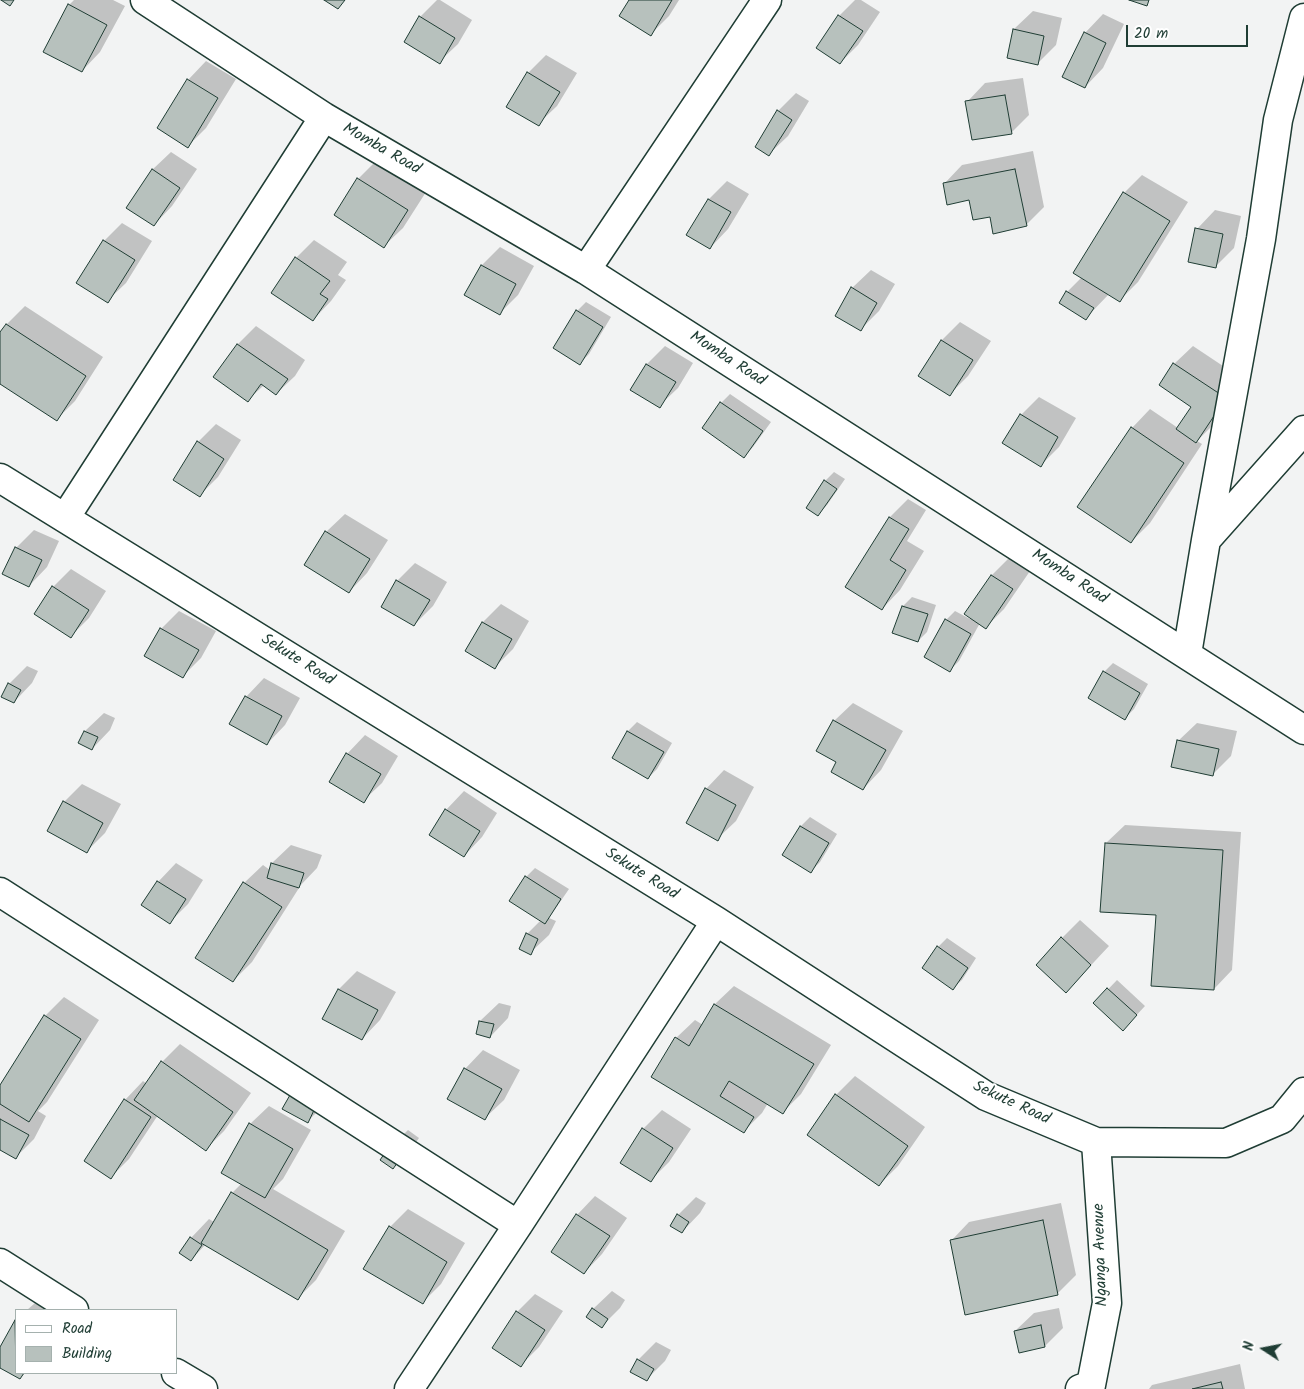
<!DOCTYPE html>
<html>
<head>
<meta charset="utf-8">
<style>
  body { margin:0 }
  #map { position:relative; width:1304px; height:1389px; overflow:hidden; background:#f2f3f3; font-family:Kalam,sans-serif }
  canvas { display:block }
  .legend { position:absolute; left:15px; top:1309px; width:162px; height:65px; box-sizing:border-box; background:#fff; border:1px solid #a5b1ae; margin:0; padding:6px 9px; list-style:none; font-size:15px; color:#1f3d34 }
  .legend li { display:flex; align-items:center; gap:10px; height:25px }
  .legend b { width:25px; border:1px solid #a5b1ae }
  .north { position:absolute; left:1239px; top:1324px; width:50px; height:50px; -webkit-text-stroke:4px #fff; paint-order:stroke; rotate:281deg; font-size:14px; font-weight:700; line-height:20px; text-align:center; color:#1f3d34 }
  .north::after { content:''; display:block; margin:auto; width:18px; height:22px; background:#1f3d34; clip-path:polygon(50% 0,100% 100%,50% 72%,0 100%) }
  .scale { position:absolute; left:1126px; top:25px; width:122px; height:22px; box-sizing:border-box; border:2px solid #1f3d34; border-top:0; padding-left:6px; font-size:15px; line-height:18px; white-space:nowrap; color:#1f3d34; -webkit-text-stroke:4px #fff; paint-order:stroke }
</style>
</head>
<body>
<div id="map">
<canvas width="1304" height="1389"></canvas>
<ul class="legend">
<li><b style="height:6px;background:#fff"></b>Road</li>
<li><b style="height:14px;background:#b7c1bd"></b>Building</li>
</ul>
<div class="north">N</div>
<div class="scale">20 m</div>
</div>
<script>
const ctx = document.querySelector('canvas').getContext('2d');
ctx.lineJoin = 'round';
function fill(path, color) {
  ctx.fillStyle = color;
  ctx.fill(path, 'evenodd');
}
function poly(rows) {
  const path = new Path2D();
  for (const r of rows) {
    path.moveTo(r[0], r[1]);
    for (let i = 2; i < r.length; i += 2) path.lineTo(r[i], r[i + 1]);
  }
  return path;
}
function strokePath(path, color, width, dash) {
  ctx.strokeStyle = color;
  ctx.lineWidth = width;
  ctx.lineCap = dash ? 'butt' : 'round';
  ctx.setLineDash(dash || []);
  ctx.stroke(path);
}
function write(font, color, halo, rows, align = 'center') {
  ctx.font = font + ' Kalam,sans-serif';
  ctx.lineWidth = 4;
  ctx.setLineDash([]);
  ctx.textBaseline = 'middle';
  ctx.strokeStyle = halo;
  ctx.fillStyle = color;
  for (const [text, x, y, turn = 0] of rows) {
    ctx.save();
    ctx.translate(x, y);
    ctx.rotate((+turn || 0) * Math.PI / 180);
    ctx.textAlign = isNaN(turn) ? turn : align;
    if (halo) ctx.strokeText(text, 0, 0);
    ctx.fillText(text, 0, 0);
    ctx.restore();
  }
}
fill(poly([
  [74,0,113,0,125,6,100,52,82,71,69,5],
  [437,0,440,0,472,20,458,44,439,62,420,17],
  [630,0,679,0,669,16,651,34],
  [855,0,861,0,880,12,858,45,840,63,839,16],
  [1033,11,1062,18,1056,45,1038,63,1014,29],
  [1103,14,1124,24,1103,68,1085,87,1085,33],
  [546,55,577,73,557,106,538,124,528,73],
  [206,61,236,79,206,128,188,146,188,80],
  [1023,78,1029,115,1011,133,967,102,985,83],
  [796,93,809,101,788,136,769,154,778,111],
  [1033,151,1044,207,1026,225,991,216,970,199,944,184,962,165],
  [171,152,197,169,172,206,154,225,152,170],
  [377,160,426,192,403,228,384,246,335,215,358,179],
  [1142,175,1188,202,1138,282,1119,301,1109,294,1086,318,1067,292,1082,277,1124,193],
  [727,181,749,194,728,229,710,248,688,234,709,199],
  [1215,210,1241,216,1234,248,1216,266,1197,229],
  [122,223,152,241,126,283,107,301,104,241],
  [314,240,347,262,338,275,346,280,331,301,313,320,296,258],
  [500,247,534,266,518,295,500,313,482,265],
  [871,270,895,284,879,311,861,329,852,288],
  [586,302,611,317,589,354,580,363,577,311],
  [25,306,103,357,75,401,57,419,0,382,0,334,7,324],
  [960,322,991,341,968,376,950,394,942,340],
  [256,326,305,360,295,376,276,394,264,385,248,400,215,377,238,344],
  [665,346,693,363,678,388,659,406,632,389,647,364],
  [1193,346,1244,380,1215,423,1197,441,1202,444,1150,523,1131,542,1132,428,1150,409,1178,428,1193,407,1174,364],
  [730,394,771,422,753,447,744,456,704,428,721,403],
  [1039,397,1076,418,1059,447,1041,465,1021,415],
  [216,424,241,440,218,477,200,495,198,442],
  [834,472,845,479,827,505,818,514,825,481],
  [908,499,926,510,907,541,924,551,900,590,882,609,847,587,890,517],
  [345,514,388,540,367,573,349,592,326,532],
  [34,530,59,541,47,567,29,586,16,548],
  [1010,557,1030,571,1004,609,985,628,980,623,959,661,950,670,946,620,955,611,970,619,971,617,965,614,992,575],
  [415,563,447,582,433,606,414,625,397,581],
  [71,569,106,591,89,618,71,636,53,587],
  [912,597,936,605,927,632,918,641,894,633,903,606],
  [501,604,529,621,513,649,495,667,483,622],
  [179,611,216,631,201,658,183,676,161,629],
  [1113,663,1148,684,1134,709,1125,718,1104,672],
  [27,666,38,671,32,683,14,702,9,684],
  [264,678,300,698,285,725,267,744,246,697],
  [853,703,903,731,881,770,863,789,838,761,834,721],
  [104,713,115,718,110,730,92,749,80,743,85,731],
  [637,722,672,743,657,769,648,778,613,757,628,731],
  [1197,723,1237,731,1231,756,1213,774,1178,741],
  [365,735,398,756,382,783,363,801,347,754],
  [724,770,754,787,736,821,717,839,706,789],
  [82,784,121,804,105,833,87,851,64,802],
  [464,791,497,813,482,837,464,856,431,834,446,810],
  [810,817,837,834,820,862,811,871,784,855,801,826],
  [1125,825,1241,832,1232,970,1214,989,1157,914,1106,843],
  [291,845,322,855,317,868,298,888,299,888,252,962,233,981,244,883,263,865,270,870,272,863],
  [176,863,203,880,188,904,169,923,158,882],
  [535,868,569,889,549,918,556,921,549,935,530,953,527,934,541,920,511,901,526,877],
  [1080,920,1109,946,1066,992,1062,938],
  [947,938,976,958,962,980,953,988,924,968,938,947],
  [357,971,396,992,380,1020,362,1039,324,1018,339,989],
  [1117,980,1145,1006,1132,1020,1095,1003],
  [734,986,831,1045,801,1094,783,1112,768,1103,762,1113,744,1131,676,1038,695,1020,703,1025,715,1004],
  [64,997,99,1020,47,1102,38,1111,46,1116,34,1139,16,1157,0,1148,0,1105,2,1103,0,1102,0,1087,45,1016],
  [499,1003,511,1006,508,1018,490,1037,480,1021],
  [180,1044,251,1093,224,1131,206,1149,158,1115,129,1159,111,1177,125,1100,143,1081,147,1084,162,1062],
  [483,1050,520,1070,504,1100,485,1118,465,1069],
  [855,1076,925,1127,898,1166,879,1185,808,1134,836,1095],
  [309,1077,326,1103,308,1121,291,1096],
  [269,1106,311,1130,283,1179,273,1189,345,1231,316,1280,298,1298,206,1244,191,1260,181,1253,191,1238,209,1219,214,1222,232,1193,242,1183,250,1124],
  [662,1110,691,1129,669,1162,650,1181,622,1163,643,1129],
  [408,1130,419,1138,411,1149,393,1168,390,1148],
  [595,1196,627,1218,602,1254,584,1273,577,1215],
  [696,1197,706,1203,700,1213,682,1232,678,1215],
  [1061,1203,1076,1275,1058,1293,966,1313,951,1241,969,1222],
  [408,1209,465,1243,441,1284,422,1303,390,1227],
  [612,1291,625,1300,620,1308,602,1326,593,1309],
  [535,1294,563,1311,539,1347,521,1365,517,1312],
  [35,1303,48,1310,27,1310],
  [1059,1308,1063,1328,1045,1346,1015,1331,1034,1313],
  [16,1321,16,1373,25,1373,20,1378,0,1366,0,1350],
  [656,1342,671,1350,665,1361,647,1379,638,1360],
  [1240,1364,1245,1389,1149,1389,1152,1385]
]), '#0003');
const building = poly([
  [1,0,14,0,10,6,1,0],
  [324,0,345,0,338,9,324,0],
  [629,0,672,0,651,36,619,16,629,0],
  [1129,0,1149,0,1147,6,1129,0],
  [68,4,107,25,82,72,43,52,68,4],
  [838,15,863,31,840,64,816,48,838,15],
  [419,16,455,38,440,64,404,42,419,16],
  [1013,29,1044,36,1038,65,1007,58,1013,29],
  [1084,32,1106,43,1085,88,1062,77,1084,32],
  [527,72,560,92,539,126,506,107,527,72],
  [187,79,218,98,188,148,157,128,187,79],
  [1005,95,1012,134,972,140,965,101,1005,95],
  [777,110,792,120,769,156,755,147,777,110],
  [152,169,180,188,154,226,126,208,152,169],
  [1015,169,1027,226,993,234,990,217,973,220,969,200,947,205,943,183,1015,169],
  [357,178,408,210,384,248,334,215,357,178],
  [1123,192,1170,221,1120,302,1073,273,1123,192],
  [708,199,731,212,710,249,686,235,708,199],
  [1195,228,1223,234,1216,268,1188,262,1195,228],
  [103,240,135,260,108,303,76,283,103,240],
  [295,257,330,281,320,294,328,299,313,321,271,293,295,257],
  [481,265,516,284,500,315,464,295,481,265],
  [851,287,877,303,861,331,835,316,851,287],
  [1066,291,1094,308,1086,320,1059,303,1066,291],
  [576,310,603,327,580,365,553,348,576,310],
  [6,324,86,376,57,421,0,384,0,332,6,324],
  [941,340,973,360,950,396,918,376,941,340],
  [237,344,288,379,276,395,261,384,248,402,213,377,237,344],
  [1173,363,1226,398,1196,443,1176,429,1191,407,1159,385,1173,363],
  [646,364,676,382,660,408,630,390,646,364],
  [720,402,763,431,744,458,702,428,720,402],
  [1020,414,1058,437,1041,467,1002,443,1020,414],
  [1131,427,1184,463,1131,543,1077,507,1131,427],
  [197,441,224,459,200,497,173,480,197,441],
  [824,480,837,489,818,516,806,508,824,480],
  [889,517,909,529,890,560,906,570,882,610,845,587,889,517],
  [325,531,370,559,349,593,304,565,325,531],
  [15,547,42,560,29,587,2,574,15,547],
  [991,575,1013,589,986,629,964,614,991,575],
  [396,580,430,600,414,626,381,607,396,580],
  [52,586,89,610,71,638,34,614,52,586],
  [902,606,928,614,918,642,892,633,902,606],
  [945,619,971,634,950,672,924,657,945,619],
  [482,622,512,639,495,669,465,651,482,622],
  [160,628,199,650,183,678,144,656,160,628],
  [1103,671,1140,693,1125,720,1088,698,1103,671],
  [8,683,21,690,14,703,1,697,8,683],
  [245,696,282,716,267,745,229,724,245,696],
  [833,720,886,750,863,790,831,772,836,762,816,751,833,720],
  [84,731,98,737,92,750,78,743,84,731],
  [627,731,664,752,648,779,612,758,627,731],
  [1177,740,1219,749,1213,776,1171,767,1177,740],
  [346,753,381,774,364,803,329,782,346,753],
  [705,788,736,805,718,841,686,823,705,788],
  [63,801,103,823,87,853,47,831,63,801],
  [445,809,480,831,464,857,429,835,445,809],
  [800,826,829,843,811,873,782,855,800,826],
  [1105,843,1223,850,1214,990,1151,986,1156,915,1100,912,1105,843],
  [271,863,304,873,299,888,267,878,271,863],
  [525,876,561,899,545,924,509,901,525,876],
  [157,881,186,899,170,924,141,905,157,881],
  [243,882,282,907,233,982,195,958,243,882],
  [526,933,538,939,531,955,519,949,526,933],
  [1061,937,1091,965,1066,993,1036,965,1061,937],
  [937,946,968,968,953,990,922,968,937,946],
  [1107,988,1137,1015,1123,1031,1093,1003,1107,988],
  [338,989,378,1010,362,1040,322,1019,338,989],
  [714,1004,814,1064,783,1114,729,1081,720,1096,754,1117,744,1133,651,1077,675,1037,689,1046,714,1004],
  [44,1015,81,1039,29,1122,0,1104,0,1085,44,1015],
  [479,1021,494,1024,490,1038,476,1034,479,1021],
  [161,1061,233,1112,206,1151,134,1100,161,1061],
  [464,1068,502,1089,485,1120,447,1099,464,1068],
  [835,1094,908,1146,879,1186,807,1135,835,1094],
  [290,1095,315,1108,308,1123,282,1109,290,1095],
  [124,1099,151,1117,111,1179,84,1161,124,1099],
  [0,1119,29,1135,16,1159,0,1150,0,1119],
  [249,1123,293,1149,265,1198,221,1173,249,1123],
  [642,1128,673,1148,651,1182,620,1163,642,1128],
  [389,1147,402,1156,393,1169,380,1160,389,1147],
  [231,1192,328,1250,298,1300,201,1243,231,1192],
  [576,1214,610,1236,584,1274,551,1252,576,1214],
  [677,1214,689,1222,682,1233,670,1226,677,1214],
  [1043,1220,1058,1295,965,1315,950,1240,1043,1220],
  [389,1226,447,1262,423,1304,363,1269,389,1226],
  [190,1237,202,1245,191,1261,179,1253,190,1237],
  [592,1308,608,1319,602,1328,586,1317,592,1308],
  [516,1311,545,1330,521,1367,492,1348,516,1311],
  [15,1320,16,1373,24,1373,20,1379,0,1368,0,1347,15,1320],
  [1041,1325,1045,1347,1019,1353,1014,1331,1041,1325],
  [637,1359,654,1369,647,1381,630,1372,637,1359],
  [1221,1382,1223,1389,1192,1389,1221,1382]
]);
fill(building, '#b7c1bd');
strokePath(building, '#1f3d34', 1);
const street = poly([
  [145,0,324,117,586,270,1304,730],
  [586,270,767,0],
  [0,478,716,921,986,1096,1096,1142,1226,1143,1282,1119,1304,1092],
  [65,518,324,117],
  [1206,540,1304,430],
  [1187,654,1206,540,1261,239,1278,120,1304,18],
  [0,892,518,1225],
  [0,1263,74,1310],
  [176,1373,203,1389],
  [409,1389,518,1225,716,921],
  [1080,1389,1091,1385,1107,1303,1096,1142]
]);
strokePath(street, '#1f3d34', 31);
strokePath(street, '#fff', 28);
write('16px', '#1f3d34', '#fff', [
  ["Momba Road",381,150,30],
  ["Momba Road",727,360,33],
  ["Momba Road",1069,578,33],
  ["Sekute Road",297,661,32],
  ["Sekute Road",641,875,32],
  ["Sekute Road",1011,1104,25],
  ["Nganga Avenue",1102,1255,-92]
]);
</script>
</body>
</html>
